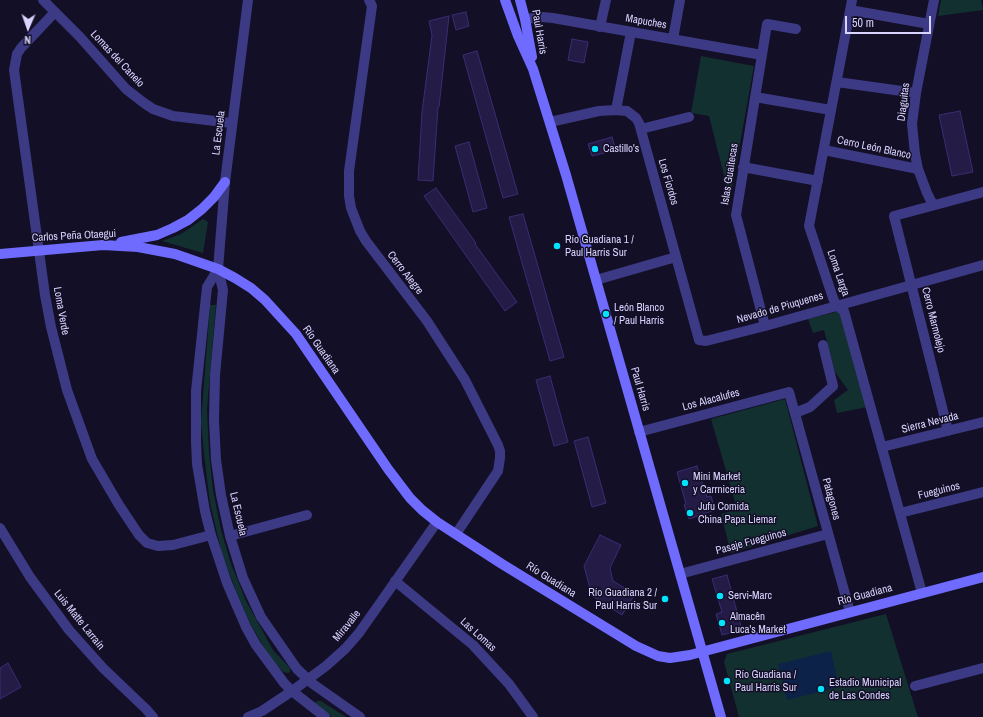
<!DOCTYPE html>
<html>
<head>
<meta charset="utf-8">
<style>
  body { margin:0 }
  #map { position:relative; width:983px; height:717px; overflow:hidden; background:#130f26; font-family:"Archivo Narrow",sans-serif }
  canvas { display:block }
  .north { position:absolute; left:8px; top:8px; width:40px; height:40px; -webkit-text-stroke:3px #130f26; paint-order:stroke; rotate:182deg; font-size:11px; font-weight:700; line-height:16px; text-align:center; color:#d9d4ff }
  .north::after { content:''; display:block; margin:auto; width:14px; height:18px; background:#d9d4ff; clip-path:polygon(50% 0,100% 100%,50% 72%,0 100%) }
  .scale { position:absolute; left:845px; top:16px; width:86px; height:18px; box-sizing:border-box; border:2px solid #d9d4ff; border-top:0; padding-left:5px; font-size:12px; line-height:14px; white-space:nowrap; color:#d9d4ff; -webkit-text-stroke:3px #130f26; paint-order:stroke }
</style>
</head>
<body>
<div id="map">
<canvas width="983" height="717"></canvas>
<div class="north">N</div>
<div class="scale">50 m</div>
</div>
<script>
const ctx = document.querySelector('canvas').getContext('2d');
ctx.lineJoin = 'round';
function fill(path, color) {
  ctx.fillStyle = color;
  ctx.fill(path, 'evenodd');
}
function poly(rows) {
  const path = new Path2D();
  for (const r of rows) {
    path.moveTo(r[0], r[1]);
    for (let i = 2; i < r.length; i += 2) path.lineTo(r[i], r[i + 1]);
  }
  return path;
}
function strokePath(path, color, width, dash) {
  ctx.strokeStyle = color;
  ctx.lineWidth = width;
  ctx.lineCap = dash ? 'butt' : 'round';
  ctx.setLineDash(dash || []);
  ctx.stroke(path);
}
function write(font, color, halo, rows, align = 'center') {
  ctx.font = font + ' "Archivo Narrow",sans-serif';
  ctx.lineWidth = 3;
  ctx.setLineDash([]);
  ctx.textBaseline = 'middle';
  ctx.strokeStyle = halo;
  ctx.fillStyle = color;
  for (const [text, x, y, turn = 0] of rows) {
    ctx.save();
    ctx.translate(x, y);
    ctx.rotate((+turn || 0) * Math.PI / 180);
    ctx.textAlign = isNaN(turn) ? turn : align;
    if (halo) ctx.strokeText(text, 0, 0);
    ctx.fillText(text, 0, 0);
    ctx.restore();
  }
}
fill(poly([
  [941,0,981,0,983,10,938,16],
  [701,56,754,66,730,199,709,116,691,113],
  [203,219,208,222,203,253,162,241,181,234],
  [210,305,216,305,207,409,209,452,213,490,221,530,231,564,246,601,273,650,290,668,290,672,288,673,283,672,270,658,250,623,237,593,222,554,210,503,204,454,201,422],
  [840,311,867,407,837,413,834,400,848,390,835,372,824,330,813,333,808,319],
  [785,399,818,526,731,553,721,514,737,509,711,419],
  [886,614,918,717,739,717,724,662,727,654],
  [317,701,321,701,346,717,332,717,316,705,315,703]
]), '#12302f');
fill(poly([
  [831,651,839,687,787,700,778,664]
]), '#0c2248');
const building = poly([
  [466,12,469,26,456,30,452,15,466,12],
  [449,16,439,107,438,107,433,181,418,180,422,112,432,35,429,21,449,16],
  [572,39,588,42,584,63,568,60,572,39],
  [477,51,518,194,503,198,463,55,477,51],
  [960,111,973,172,952,176,939,115,960,111],
  [612,137,616,150,592,156,588,144,612,137],
  [469,142,487,208,473,212,455,146,469,142],
  [436,188,476,243,475,244,517,302,505,311,424,196,436,188],
  [523,214,564,357,550,361,509,217,523,214],
  [550,376,568,442,554,446,536,380,550,376],
  [588,437,606,503,592,507,574,441,588,437],
  [697,466,707,497,711,496,715,510,689,519,684,505,686,504,677,472,697,466],
  [600,535,621,545,610,568,613,581,635,594,622,615,592,596,584,566,600,535],
  [727,575,742,630,722,635,716,614,722,612,712,579,727,575],
  [8,663,21,687,0,699,0,668,8,663]
]);
fill(building, '#241b47');
strokePath(building, '#3b2d73', 1);
strokePath(poly([
  [43,0,80,37,126,89,144,103,153,109,173,116,232,123],
  [248,0,225,182,218,269,223,290,215,375,214,420,216,460,221,495,230,536,243,578,261,617,297,669,313,684,360,717],
  [369,0,372,6,349,171,349,196,351,208,360,231,366,241,427,321,465,380,498,445,500,451,500,458,498,471,456,534],
  [852,0,809,226,833,298,836,305,844,311,922,593],
  [850,10,929,24],
  [55,12,21,48,17,54,14,70,45,295,51,327,67,390,92,459,119,505,139,535,147,543,158,546,173,545,211,535],
  [525,19,542,17,553,18,762,55],
  [600,27,606,0],
  [673,39,680,0],
  [837,82,916,93],
  [755,97,831,110],
  [616,110,631,32],
  [550,122,599,111,616,110,627,111,636,118,639,123,699,340,706,341,765,326,983,265],
  [641,129,689,117],
  [824,150,918,169],
  [743,167,818,181],
  [933,205,927,193,918,169,915,154,912,124,916,93,934,0],
  [218,269,207,287,196,391,196,441,197,464,205,511,211,535,227,583,246,627,256,645,284,683,292,691,325,717],
  [596,280,676,257],
  [765,326,736,215,767,24,796,29],
  [795,413,810,407,833,386,823,345],
  [948,431,894,216,983,192],
  [639,432,789,392,850,612],
  [882,447,983,422],
  [900,513,983,492],
  [0,528,30,577,69,630,103,668,146,709,153,717],
  [230,536,307,515],
  [680,574,828,534],
  [395,581,473,645,509,684,533,717],
  [915,686,983,668],
  [248,717,262,711,292,691,326,666,345,649,359,633,437,522]
]), '#3d3a85', 10);
strokePath(poly([
  [505,0,518,36,533,69,566,175,721,717],
  [520,0,525,19,532,57],
  [121,242,157,235,173,228,188,220,202,209,214,197,225,182],
  [0,254,103,245,138,247,175,254,218,269,235,278,251,288,265,300,296,334,388,469,410,498,422,510,437,522,502,564,636,646,658,656,670,658,690,655,983,577]
]), '#6f6bff', 10);
for (const [x, y, r, color] of [
  [595,149,4,"#00e5ff"],
  [557,246,4,"#00e5ff"],
  [606,314,4,"#00e5ff"],
  [685,483,4,"#00e5ff"],
  [690,513,4,"#00e5ff"],
  [720,596,4,"#00e5ff"],
  [665,599,4,"#00e5ff"],
  [722,623,4,"#00e5ff"],
  [727,681,4,"#00e5ff"],
  [821,689,4,"#00e5ff"]
]) {
  const dot = new Path2D();
  dot.arc(x, y, r, 0, 2 * Math.PI);
  ctx.fillStyle = color;
  ctx.fill(dot);
  strokePath(dot, '#130f26', 1.5);
}
write('11px', '#d9d4ff', '#130f26', [
  ["Mapuches",646,22,10],
  ["Paul Harris",539,32,80],
  ["Lomas del Canelo",117,59,47],
  ["Diaguitas",904,102,-83],
  ["La Escuela",219,133,-83],
  ["Cerro León Blanco",874,148,12],
  ["Islas Guaitecas",730,174,-81],
  ["Los Fiordos",668,182,74],
  ["Carlos Peña Otaegui",74,236,-3],
  ["Cerro Alegre",405,273,52],
  ["Loma Larga",838,273,71],
  ["Nevado de Piuquenes",780,308,-16],
  ["Loma Verde",61,311,80],
  ["Cerro Marmolejo",933,320,76],
  ["Río Guadiana",321,350,55],
  ["Paul Harris",640,389,74],
  ["Los Alacalufes",711,400,-15],
  ["Sierra Nevada",930,423,-14],
  ["Fueguinos",939,491,-14],
  ["Patagones",831,499,75],
  ["La Escuela",238,514,77],
  ["Pasaje Fueguinos",751,542,-15],
  ["Río Guadiana",551,580,32],
  ["Río Guadiana",865,595,-15],
  ["Luis Matte Larraín",79,620,51],
  ["Miravalle",347,626,-51],
  ["Las Lomas",478,635,42]
]);
write('11px', '#d9d4ff', '#130f26', [
  ["Castillo's",603,149],
  ["Río Guadiana 1 /",565,240],
  ["Paul Harris Sur",565,253],
  ["León Blanco",614,308],
  ["/ Paul Harris",614,321],
  ["Mini Market",693,477],
  ["y Carrniceria",693,490],
  ["Jufu Comida",698,507],
  ["China Papa Liemar",698,520],
  ["Río Guadiana 2 /",657,593,"right"],
  ["Paul Harris Sur",657,606,"right"],
  ["Servi-Marc",728,596],
  ["Almacên",730,617],
  ["Luca's Market",730,630],
  ["Río Guadiana /",735,675],
  ["Paul Harris Sur",735,688],
  ["Estadio Municipal",829,683],
  ["de Las Condes",829,696]
], 'left');
</script>
</body>
</html>
